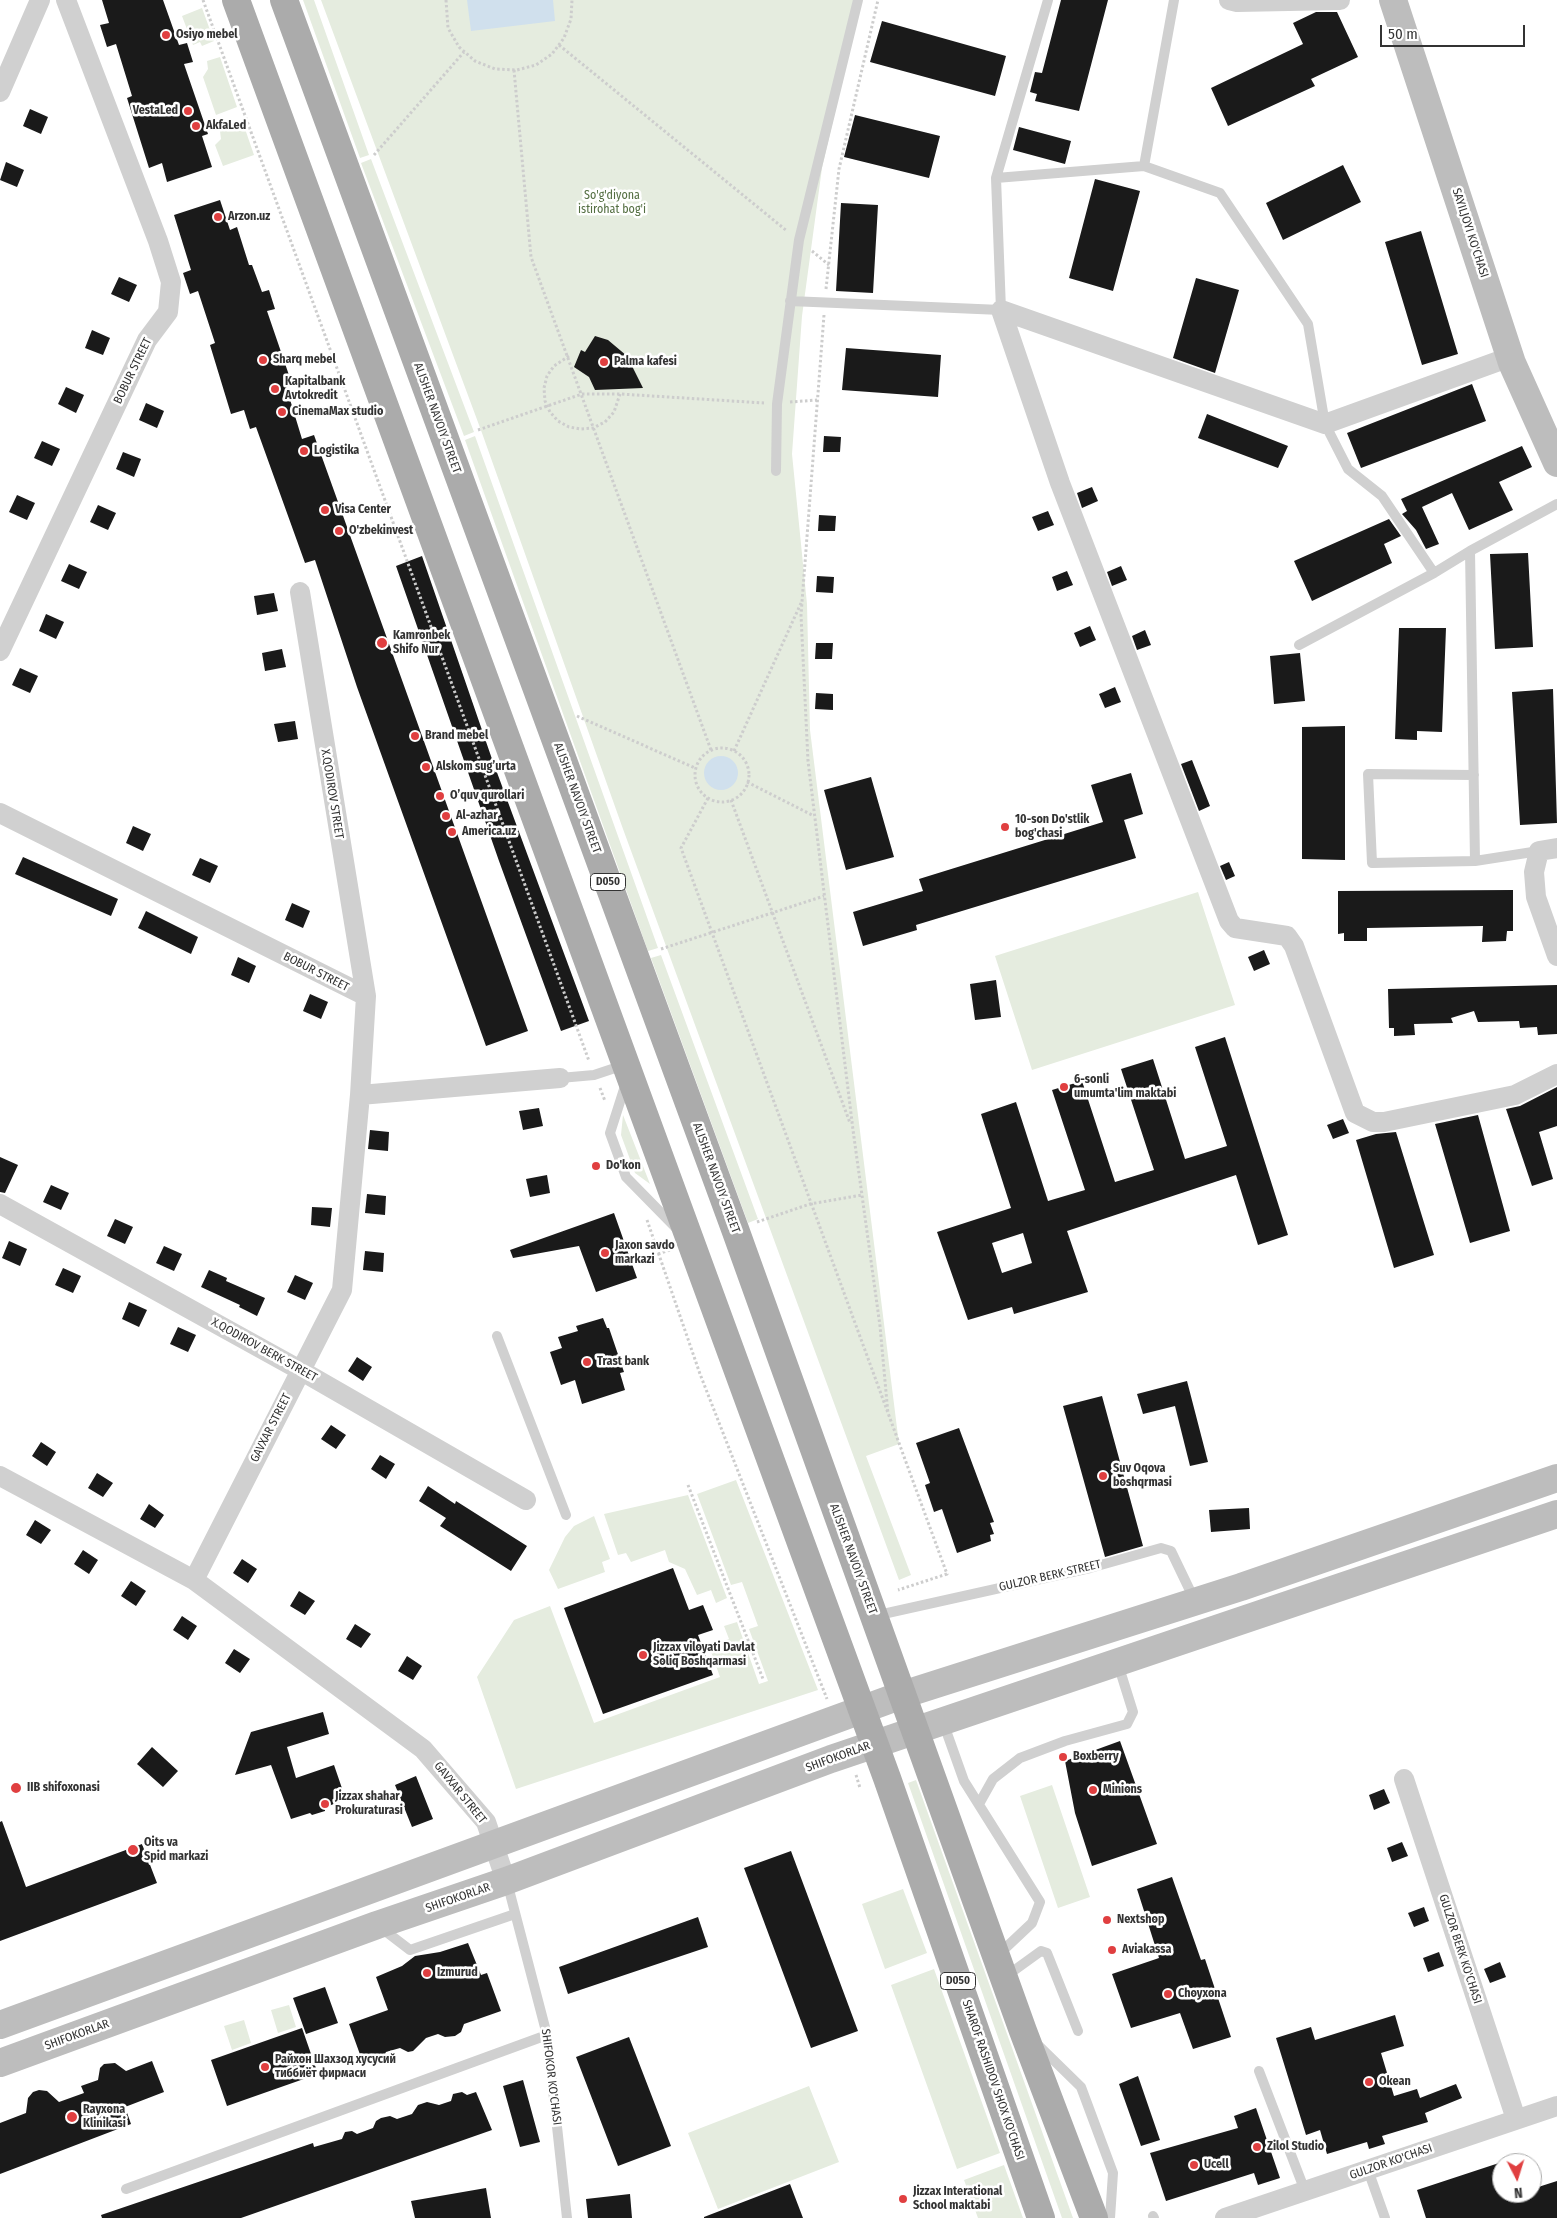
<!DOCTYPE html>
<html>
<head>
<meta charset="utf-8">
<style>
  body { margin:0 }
  #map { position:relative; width:1557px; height:2218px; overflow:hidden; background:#fff; font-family:"Fira Sans Condensed",sans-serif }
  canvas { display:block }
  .north { position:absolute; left:1492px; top:2153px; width:50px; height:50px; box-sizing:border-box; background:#fff; border:1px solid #adadad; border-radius:50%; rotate:175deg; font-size:14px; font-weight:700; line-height:20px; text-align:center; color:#333 }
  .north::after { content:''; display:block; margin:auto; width:18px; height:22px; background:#e03f40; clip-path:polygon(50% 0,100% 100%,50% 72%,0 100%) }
  .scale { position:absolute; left:1380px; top:25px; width:145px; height:22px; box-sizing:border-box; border:2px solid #333; border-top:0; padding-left:6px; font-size:15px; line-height:18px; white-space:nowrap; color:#333; -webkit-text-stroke:4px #fff; paint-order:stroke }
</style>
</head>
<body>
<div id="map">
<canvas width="1557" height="2218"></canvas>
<div class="north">N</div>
<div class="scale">50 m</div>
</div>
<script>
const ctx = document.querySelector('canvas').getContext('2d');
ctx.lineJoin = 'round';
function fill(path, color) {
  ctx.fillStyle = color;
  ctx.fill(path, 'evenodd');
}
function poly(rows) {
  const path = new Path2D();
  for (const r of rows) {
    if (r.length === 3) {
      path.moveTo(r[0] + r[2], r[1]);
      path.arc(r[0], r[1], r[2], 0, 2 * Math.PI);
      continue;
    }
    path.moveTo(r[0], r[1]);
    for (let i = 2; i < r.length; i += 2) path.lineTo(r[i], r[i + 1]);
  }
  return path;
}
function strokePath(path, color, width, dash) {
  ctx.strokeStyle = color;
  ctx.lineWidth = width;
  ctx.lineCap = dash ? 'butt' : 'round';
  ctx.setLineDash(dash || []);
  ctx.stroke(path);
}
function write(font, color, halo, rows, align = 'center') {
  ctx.font = font + ' "Fira Sans Condensed",sans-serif';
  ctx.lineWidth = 5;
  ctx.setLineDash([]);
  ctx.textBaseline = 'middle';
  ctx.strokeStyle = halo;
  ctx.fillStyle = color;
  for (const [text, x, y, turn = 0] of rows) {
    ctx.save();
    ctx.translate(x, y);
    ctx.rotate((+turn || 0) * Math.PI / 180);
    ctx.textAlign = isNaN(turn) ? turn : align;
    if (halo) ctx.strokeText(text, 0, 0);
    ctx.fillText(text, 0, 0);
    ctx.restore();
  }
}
fill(poly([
  [303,0,314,0,369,155,360,158],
  [321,0,861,0,822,168,802,316,792,454,807,604,810,730,899,1444,866,1456,911,1575,899,1580,623,829,482,433],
  [202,8,214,41,202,46,200,42,193,45,182,16],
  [220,57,237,107,216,115,203,77,208,69,207,61],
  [243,123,254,155,223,166,215,145,221,139,220,131],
  [371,159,474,432,464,436,361,163],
  [475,436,658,948,648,951,465,440],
  [1198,892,1235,1005,1032,1070,995,956],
  [661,955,758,1219,748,1223,651,958],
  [623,1115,650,1184,635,1173,621,1135],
  [736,1480,818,1690,516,1789,477,1677,514,1620,550,1606,594,1723,720,1677,709,1646,729,1639,724,1626,737,1622,759,1684,768,1681,749,1629,758,1626,742,1582,731,1585,697,1494],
  [688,1495,727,1598,716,1603,711,1590,697,1595,685,1569,669,1562,665,1550,631,1562,626,1553,618,1555,604,1514],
  [594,1516,610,1559,602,1562,605,1572,558,1589,549,1570,565,1537,574,1526],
  [916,1780,1073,2218,1062,2218,908,1783],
  [1052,1785,1090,1897,1058,1908,1020,1796],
  [903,1889,927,1953,885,1969,862,1904],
  [934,1969,1000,2153,957,2169,891,1985],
  [289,2005,296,2027,278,2033,271,2010],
  [244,2020,251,2043,232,2050,224,2026],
  [809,2086,839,2162,718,2209,688,2133],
  [1004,2165,1023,2218,978,2218,964,2180]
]), '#e5ecdf');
fill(poly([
  [467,0,553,0,555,21,471,31],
  [721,773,17]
]), '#d0e0ed');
fill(poly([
  [102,0,163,0,179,45,187,43,193,62,184,64,208,134,202,136,212,167,167,182,162,163,149,168,127,98,132,96,116,44,107,47,100,25,109,23],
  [1061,0,1108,0,1079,111,1035,101,1037,94,1030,92,1035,72,1042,73],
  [1316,12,1337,12,1358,57,1311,79,1315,86,1228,126,1211,88,1303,44,1293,23],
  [882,21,1006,56,995,96,870,62],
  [30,109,48,117,41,134,23,126],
  [855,115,940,136,929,178,844,157],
  [1019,127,1071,141,1065,164,1013,150],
  [6,162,24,170,17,187,0,180],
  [1343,165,1361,202,1283,240,1266,203],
  [1095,179,1140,191,1113,291,1069,278],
  [220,200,230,230,237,227,249,265,252,265,262,292,269,290,275,309,267,311,291,381,285,383,302,439,314,435,528,1031,486,1046,357,687,315,560,305,563,256,427,250,429,244,410,231,414,210,345,215,343,198,291,190,294,183,273,191,270,174,215],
  [841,203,878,205,873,293,836,291],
  [1421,231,1458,354,1422,365,1385,242],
  [119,277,137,285,129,302,111,294],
  [1196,278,1239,290,1215,373,1173,358],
  [92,330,110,338,103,355,85,348],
  [595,336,608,340,627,356,643,388,595,390,589,377,574,367,581,350,585,352],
  [846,348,941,355,938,397,842,390],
  [1472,384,1486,421,1361,468,1347,433],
  [66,387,84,395,76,413,58,404],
  [146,403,164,411,157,428,139,420],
  [1207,414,1288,446,1278,468,1198,438],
  [824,436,841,437,840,452,823,452],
  [42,441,60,449,52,466,34,458],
  [1522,446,1532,467,1499,482,1513,510,1469,530,1452,493,1422,507,1439,544,1426,549,1416,530,1402,514,1407,511,1401,499],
  [123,452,141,459,134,477,116,469],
  [1092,487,1098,501,1082,508,1077,493],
  [17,495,35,503,27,520,9,512],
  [98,505,116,513,108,530,90,522],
  [1048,511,1054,525,1038,531,1032,517],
  [819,515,836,516,835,531,818,531],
  [1389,519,1401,536,1384,544,1392,563,1312,601,1294,561],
  [1528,553,1533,647,1495,649,1490,554],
  [422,556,492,759,589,1021,561,1031,499,861,396,566],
  [69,564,87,572,79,589,61,581],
  [1121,566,1127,580,1112,586,1107,572],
  [1067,571,1073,585,1057,591,1052,577],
  [817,576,834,577,833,593,816,592],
  [274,593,278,611,257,615,254,596],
  [46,614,64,622,56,639,39,631],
  [1090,626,1096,640,1080,647,1074,633],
  [1399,628,1446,628,1442,732,1417,731,1417,740,1395,739],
  [1145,630,1151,645,1137,650,1132,636],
  [816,643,833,643,832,659,815,659],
  [282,649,286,667,265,671,262,653],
  [1300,653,1305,701,1274,704,1270,656],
  [20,668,38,676,30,693,12,685],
  [1115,687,1121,702,1105,708,1099,694],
  [1553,689,1557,823,1520,825,1512,692],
  [816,693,833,694,833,710,815,709],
  [295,721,298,739,278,742,274,724],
  [1345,726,1345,860,1302,859,1302,727],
  [1192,760,1210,806,1199,811,1181,764],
  [1131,773,1143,814,1124,820,1136,858,916,925,917,930,863,946,853,912,923,891,919,879,1103,822,1091,785],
  [871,777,894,857,846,870,824,790],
  [133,826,151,834,143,851,126,843],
  [23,857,118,899,111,916,15,874],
  [200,858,218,866,210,883,192,875],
  [1229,862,1235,876,1226,880,1220,866],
  [1513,890,1513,931,1507,931,1506,941,1482,942,1483,926,1367,928,1367,941,1344,941,1344,933,1338,934,1338,891],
  [292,903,310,911,303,928,285,920],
  [146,911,198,937,191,954,138,928],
  [1264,950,1270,964,1254,971,1248,957],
  [238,957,256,966,249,983,231,975],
  [996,980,1001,1017,975,1020,970,984],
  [1557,985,1557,1034,1538,1035,1537,1027,1520,1028,1519,1021,1478,1022,1474,1011,1451,1018,1453,1023,1414,1024,1415,1035,1394,1036,1394,1028,1389,1028,1388,989],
  [310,994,328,1002,321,1019,303,1011],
  [1225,1037,1288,1235,1258,1245,1236,1175,1067,1231,1088,1292,1014,1314,1012,1307,968,1320,937,1232,1011,1208,981,1114,1016,1102,1048,1201,1085,1190,1052,1090,1082,1081,1115,1182,1154,1170,1121,1069,1153,1059,1185,1159,1227,1146,1195,1047],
  [1023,1233,1032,1263,1002,1273,992,1243],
  [1557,1087,1557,1126,1539,1132,1553,1179,1532,1186,1506,1109,1520,1106],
  [539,1108,543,1126,523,1130,519,1111],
  [1478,1115,1510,1231,1470,1243,1435,1124],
  [1343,1119,1349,1133,1333,1139,1327,1125],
  [370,1130,389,1132,388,1151,368,1149],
  [1396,1132,1434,1255,1394,1268,1356,1140,1376,1134],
  [0,1157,18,1165,5,1193,0,1192],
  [547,1175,550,1193,530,1197,526,1179],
  [51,1185,69,1193,61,1210,43,1202],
  [367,1194,386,1196,385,1215,365,1213],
  [312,1207,332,1208,330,1227,311,1225],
  [614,1213,637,1278,596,1292,579,1246,513,1258,510,1250],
  [115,1219,133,1227,125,1244,107,1236],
  [9,1241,27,1249,20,1266,2,1258],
  [164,1246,182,1254,174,1271,156,1263],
  [365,1251,384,1253,383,1272,363,1270],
  [63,1268,81,1276,73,1293,55,1285],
  [209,1270,227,1278,226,1281,265,1298,257,1316,239,1307,240,1305,201,1287],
  [295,1275,313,1283,305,1300,287,1292],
  [129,1302,147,1310,139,1327,122,1319],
  [603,1318,607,1328,609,1328,624,1372,620,1373,625,1390,582,1404,575,1380,561,1385,550,1352,562,1348,558,1337,578,1331,576,1326],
  [178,1327,196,1335,188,1352,170,1344],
  [357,1357,372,1367,363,1381,348,1371],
  [1187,1381,1208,1462,1190,1466,1175,1406,1143,1414,1137,1394],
  [1102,1396,1143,1546,1105,1557,1063,1406],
  [331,1425,346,1435,336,1449,321,1439],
  [959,1428,994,1522,990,1523,994,1534,990,1535,991,1541,957,1553,942,1509,934,1512,925,1485,930,1483,916,1443],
  [41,1442,56,1452,47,1466,32,1456],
  [380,1455,395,1464,386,1479,371,1469],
  [97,1473,113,1483,103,1497,88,1488],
  [428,1486,455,1504,456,1501,527,1546,511,1571,440,1526,446,1518,419,1501],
  [149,1504,164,1515,155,1528,140,1519],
  [1249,1508,1250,1529,1211,1532,1209,1510],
  [35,1520,51,1530,41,1544,26,1535],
  [83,1550,98,1560,89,1574,74,1564],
  [242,1559,257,1569,248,1583,233,1573],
  [673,1568,689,1610,703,1605,713,1630,698,1635,713,1675,603,1714,564,1608],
  [131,1581,146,1591,136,1606,121,1596],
  [299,1591,315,1601,305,1615,290,1606],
  [182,1616,197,1626,188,1640,173,1630],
  [355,1624,371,1634,361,1648,346,1639],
  [234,1649,250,1659,240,1673,225,1663],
  [407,1656,422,1666,413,1680,398,1671],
  [323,1712,329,1734,287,1747,296,1778,334,1765,346,1800,325,1807,325,1811,312,1815,310,1813,291,1819,271,1765,235,1775,251,1732],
  [1120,1741,1157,1844,1092,1866,1075,1813,1065,1761],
  [152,1747,178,1771,163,1787,137,1764],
  [416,1776,433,1819,412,1827,395,1785],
  [1384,1789,1390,1803,1374,1810,1369,1795],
  [2,1821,26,1887,142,1844,157,1883,0,1941,0,1822],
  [1402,1842,1408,1856,1392,1862,1387,1848],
  [791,1851,858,2031,811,2048,744,1868],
  [1172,1877,1201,1960,1205,1959,1231,2037,1193,2049,1180,2013,1131,2028,1112,1974,1159,1958,1137,1889],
  [1424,1907,1429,1921,1414,1927,1408,1913],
  [698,1917,708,1947,568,1994,559,1967],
  [468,1943,481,1975,487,1973,501,2011,464,2024,461,2032,455,2036,445,2037,438,2034,426,2038,413,2051,408,2052,400,2048,386,2052,382,2060,374,2061,369,2058,362,2060,349,2024,388,2010,376,1977,402,1966,415,1956,440,1952],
  [1439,1952,1444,1966,1428,1972,1423,1958],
  [1500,1962,1506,1977,1490,1983,1484,1969],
  [325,1987,338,2023,306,2034,293,1998],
  [1395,2015,1404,2046,1381,2053,1394,2096,1417,2089,1420,2098,1456,2084,1462,2098,1425,2113,1428,2122,1382,2136,1385,2144,1369,2149,1367,2142,1327,2154,1320,2130,1306,2135,1276,2038,1311,2027,1315,2040],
  [302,2028,318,2074,227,2106,211,2060],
  [629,2037,671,2146,618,2166,576,2057],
  [152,2061,164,2092,125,2107,131,2124,0,2174,0,2123,26,2113,28,2098,33,2092,39,2090,47,2091,59,2102,84,2093,81,2086,98,2080,100,2068,104,2064,115,2063,126,2071],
  [1138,2076,1160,2140,1141,2146,1119,2084],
  [523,2080,540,2142,520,2147,503,2086],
  [462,2092,467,2095,476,2092,492,2130,241,2218,102,2218,101,2215,313,2143,314,2147,342,2139,345,2132,352,2131,357,2134,373,2128,376,2121,381,2118,390,2116,397,2119,412,2114,418,2105,427,2102,439,2105,451,2101,453,2094],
  [1256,2108,1280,2178,1258,2185,1254,2173,1166,2201,1150,2153,1238,2128,1234,2116],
  [1502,2162,1502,2193,1532,2193,1532,2189,1557,2181,1557,2218,1426,2218,1417,2190],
  [790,2184,803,2218,704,2218,704,2217],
  [486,2188,491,2218,415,2218,411,2201],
  [630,2194,632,2218,588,2218,586,2199]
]), '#1a1a1a');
strokePath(poly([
  [203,0,589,1061],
  [446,0,448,28,459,47,475,61,495,69,517,70,536,65,552,54,564,38,571,19,572,0],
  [559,45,787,231],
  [514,70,531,257,711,750],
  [374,155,464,52],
  [812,251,829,265],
  [826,289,839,169,878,0],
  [824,315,801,615,808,761,853,1130,880,1326,888,1414],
  [569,356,554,366,547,376,544,388,545,401,550,412,558,421,569,427,581,429,593,428,605,422,614,412,620,394],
  [790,402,817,400],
  [478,430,582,394,620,394,764,403],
  [577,716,695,768],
  [722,775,27],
  [734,751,801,603],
  [747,782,814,816],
  [708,798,681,848,947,1574,898,1590],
  [731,800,850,1123],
  [661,949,824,896],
  [600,1088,605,1101],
  [647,1220,700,1374,827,1699],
  [757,1222,810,1204,862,1195],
  [658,1254,670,1250],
  [688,1485,763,1679],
  [856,1775,860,1788]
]), '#cdcdcd', 3, [2.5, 2.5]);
strokePath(poly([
  [1144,166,1174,0],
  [996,178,1144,166,1220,193,1308,324,1325,424,1348,469,1382,496,1434,573],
  [790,301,1001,310,996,178,1048,0],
  [776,471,777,404,799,240,858,0],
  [1470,551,1475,861],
  [1299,645,1434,573,1470,551,1557,504],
  [1474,775,1368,774,1372,863,1475,861,1539,851],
  [560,1078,594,1075,624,1065],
  [626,1083,610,1133,626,1177,678,1230],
  [497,1336,566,1515],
  [874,1616,1090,1568,1161,1548,1171,1551,1195,1601],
  [943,1722,964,1781,1040,1902,1032,1923,998,1955],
  [979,1804,993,1779,1020,1758,1065,1741,1127,1724,1133,1712,1118,1664],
  [507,1882,547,2035,567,2218],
  [380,1927,410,1950,515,1914],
  [1005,1977,1041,1951,1047,1953,1078,2031],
  [1037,2044,1081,2087,1113,2173,1110,2218],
  [1259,2071,1305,2191],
  [1368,2170,1385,2218],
  [126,2189,547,2035],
  [1153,2216,1154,2218]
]), '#d0d0d0', 10);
strokePath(poly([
  [1229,0,1237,2,1340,0],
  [0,92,40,0],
  [1001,310,1060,483,1229,921,1235,928,1287,936,1294,946,1355,1113,1373,1122,1384,1122,1515,1095,1557,1074],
  [1001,310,1325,424,1510,357],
  [300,592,366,996],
  [0,651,147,340,168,312,171,282,158,241,66,0],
  [0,813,366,996,360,1095,560,1078],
  [1557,848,1539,851,1534,872,1536,897,1557,956],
  [0,1204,300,1370,526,1500],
  [0,1476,194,1580,423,1749,486,1822,506,1881],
  [194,1580,342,1290,360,1095],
  [1404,1779,1516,2119],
  [1225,2218,1557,2106]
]), '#d0d0d0', 20);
strokePath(poly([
  [1393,0,1512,363,1557,463],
  [0,2025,902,1695,1241,1587,1557,1478],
  [0,2063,377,1925,506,1881,831,1759,1557,1514]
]), '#bdbdbd', 28);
strokePath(poly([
  [236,0,887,1778,1041,2218],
  [284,0,735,1229,1023,2031,1094,2218]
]), '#ababab', 28);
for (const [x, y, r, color] of [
  [166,35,5,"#e03f40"],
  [188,111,5,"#e03f40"],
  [196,126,5,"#e03f40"],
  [218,217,5,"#e03f40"],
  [263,360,5,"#e03f40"],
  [604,362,5,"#e03f40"],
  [275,389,5,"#e03f40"],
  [282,412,5,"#e03f40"],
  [304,451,5,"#e03f40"],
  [325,510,5,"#e03f40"],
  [339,531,5,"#e03f40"],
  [382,643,6,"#e03f40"],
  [415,736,5,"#e03f40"],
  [426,767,5,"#e03f40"],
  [440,796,5,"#e03f40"],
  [446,816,5,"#e03f40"],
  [1005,827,5,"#e03f40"],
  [452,832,5,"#e03f40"],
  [1064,1087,5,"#e03f40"],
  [596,1166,5,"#e03f40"],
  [605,1253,5,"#e03f40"],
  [587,1362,5,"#e03f40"],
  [1103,1476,5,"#e03f40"],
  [643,1655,5,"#e03f40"],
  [1063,1757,5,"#e03f40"],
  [16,1788,6,"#e03f40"],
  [1093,1790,5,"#e03f40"],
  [325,1804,5,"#e03f40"],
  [133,1850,6,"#e03f40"],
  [1107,1920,5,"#e03f40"],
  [1112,1950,5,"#e03f40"],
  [427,1973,5,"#e03f40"],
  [1168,1994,5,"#e03f40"],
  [265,2067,5,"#e03f40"],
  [1369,2082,5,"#e03f40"],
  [72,2117,6,"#e03f40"],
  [1257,2147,5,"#e03f40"],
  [1194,2165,5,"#e03f40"],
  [903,2199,5,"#e03f40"]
]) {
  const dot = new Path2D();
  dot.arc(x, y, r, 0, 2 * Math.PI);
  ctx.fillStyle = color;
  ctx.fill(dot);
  strokePath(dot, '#fff', 2);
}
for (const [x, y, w] of [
  [608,882,35],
  [958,1981,35]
]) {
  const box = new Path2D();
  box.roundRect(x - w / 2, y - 8.5, w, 17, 4);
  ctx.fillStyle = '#fff';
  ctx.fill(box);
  strokePath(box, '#333', 1);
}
write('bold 11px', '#333', null, [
  ["D050",608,882],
  ["D050",958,1981]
]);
write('bold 12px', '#333', '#fff', [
  ["Osiyo mebel",176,35],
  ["VestaLed",178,111,"right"],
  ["AkfaLed",206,126],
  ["Arzon.uz",228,217],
  ["Sharq mebel",273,360],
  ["Palma kafesi",614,362],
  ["Kapitalbank",285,382],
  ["Avtokredit",285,396],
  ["CinemaMax studio",292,412],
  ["Logistika",314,451],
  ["Visa Center",335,510],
  ["O'zbekinvest",349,531],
  ["Kamronbek",393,636],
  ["Shifo Nur",393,650],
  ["Brand mebel",425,736],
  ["Alskom sug’urta",436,767],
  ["O’quv qurollari",450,796],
  ["Al-azhar",456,816],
  ["10-son Do'stlik",1015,820],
  ["bog'chasi",1015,834],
  ["America.uz",462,832],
  ["6-sonli",1074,1080],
  ["umumta'lim maktabi",1074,1094],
  ["Do'kon",606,1166],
  ["Jaxon savdo",615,1246],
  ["markazi",615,1260],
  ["Trast bank",597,1362],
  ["Suv Oqova",1113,1469],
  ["boshqrmasi",1113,1483],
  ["Jizzax viloyati Davlat",653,1648],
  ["Soliq Boshqarmasi",653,1662],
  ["Boxberry",1073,1757],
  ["IIB shifoxonasi",27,1788],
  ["Minions",1103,1790],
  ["Jizzax shahar",335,1797],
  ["Prokuraturasi",335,1811],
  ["Oits va",144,1843],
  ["Spid markazi",144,1857],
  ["Nextshop",1117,1920],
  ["Aviakassa",1122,1950],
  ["Izmurud",437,1973],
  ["Choyxona",1178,1994],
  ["Райхон Шахзод хусусий",275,2060],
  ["тиббиёт фирмаси",275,2074],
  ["Okean",1379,2082],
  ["Rayxona",83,2110],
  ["Klinikasi",83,2124],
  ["Zilol Studio",1267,2147],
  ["Ucell",1204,2165],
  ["Jizzax Interational",913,2192],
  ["School maktabi",913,2206]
], 'left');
write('12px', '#536e41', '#fff', [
  ["So'g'diyona",612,196],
  ["istirohat bog'i",612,210]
]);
write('12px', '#333', '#fff', [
  ["SAYILJOYI KO'CHASI",1470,233,72],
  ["BOBUR STREET",133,371,-64],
  ["ALISHER NAVOIY STREET",437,418,70],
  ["X.QODIROV STREET",332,794,81],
  ["ALISHER NAVOIY STREET",577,798,70],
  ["BOBUR STREET",316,972,27],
  ["ALISHER NAVOIY STREET",716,1178,70],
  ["X.QODIROV BERK STREET",264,1350,29],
  ["GAVXAR STREET",271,1428,-63],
  ["ALISHER NAVOIY STREET",853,1559,70],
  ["GULZOR BERK STREET",1050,1576,-13],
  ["SHIFOKORLAR",838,1757,-20],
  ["GAVXAR STREET",460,1793,51],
  ["SHIFOKORLAR",458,1898,-19],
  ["GULZOR BERK KO'CHASI",1460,1949,72],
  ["SHIFOKORLAR",77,2035,-20],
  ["SHIFOKOR KO'CHASI",551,2077,83],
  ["SHAROF RASHIDOV SHOX KO'CHASI",993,2080,71],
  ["GULZOR KO'CHASI",1391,2162,-19]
]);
</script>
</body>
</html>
